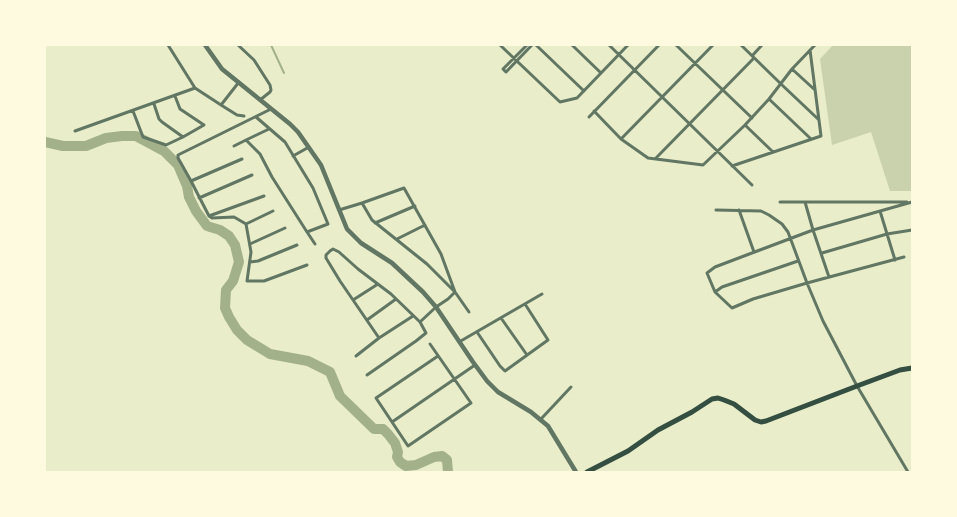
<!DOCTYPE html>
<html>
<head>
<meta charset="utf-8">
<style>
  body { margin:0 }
  #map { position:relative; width:957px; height:517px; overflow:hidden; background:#e9edc9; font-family:"Varela Round",sans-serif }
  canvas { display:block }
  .frame { position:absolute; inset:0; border:46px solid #fefae0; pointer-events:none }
</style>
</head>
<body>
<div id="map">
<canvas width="957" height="517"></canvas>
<div class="frame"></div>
</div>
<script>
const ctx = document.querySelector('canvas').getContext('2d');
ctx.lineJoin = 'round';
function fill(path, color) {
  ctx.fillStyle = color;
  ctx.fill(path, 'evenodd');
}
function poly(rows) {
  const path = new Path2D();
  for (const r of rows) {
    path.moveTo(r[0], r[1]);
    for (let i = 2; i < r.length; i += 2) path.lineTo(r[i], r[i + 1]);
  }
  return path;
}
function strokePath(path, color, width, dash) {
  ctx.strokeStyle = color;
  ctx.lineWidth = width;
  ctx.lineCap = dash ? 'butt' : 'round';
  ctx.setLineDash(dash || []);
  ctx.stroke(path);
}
fill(poly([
  [833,45,912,45,912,191,890,191,871,132,832,145,820,59]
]), '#cad2ad');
strokePath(poly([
  [271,45,284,73]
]), '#a3b18a', 2);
strokePath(poly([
  [45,142,63,146,86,146,106,138,122,136,136,136,164,151,178,165,187,186,189,197,196,211,207,226,220,230,229,236,235,245,239,262,233,281,226,290,225,308,229,317,237,330,247,340,270,354,308,361,330,372,340,396,374,429,383,429,388,434,395,443,398,452,397,457,400,462,406,466,416,465,434,457,442,456,447,460,448,472]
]), '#a3b18a', 10);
strokePath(poly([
  [168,45,195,88,221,105,239,82],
  [238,45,254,60,270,85,271,90,270,92,260,100],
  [500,45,560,102,577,98,628,45],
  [536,45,584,91],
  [572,45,601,73],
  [609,45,752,185],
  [676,45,752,118],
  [741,45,781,84,818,119],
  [752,56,762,45],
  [503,69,506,72,532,45],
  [503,69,527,45],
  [792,69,815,90],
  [769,99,811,139],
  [154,104,159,119,162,122,183,137,204,125,180,109,175,96],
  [221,105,237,115,244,116],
  [271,109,178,155,178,158,191,181,209,216,212,218,234,217,246,224,251,252,247,281,264,281,307,265],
  [133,111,143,137,166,145,183,137],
  [594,111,621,139,648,158,703,165,745,125,769,99,792,69,815,45],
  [256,117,285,142,313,188,328,224,307,232,315,244],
  [589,117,659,45],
  [745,125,773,152],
  [269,129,246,140,260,154,272,177,307,232],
  [75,131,195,88],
  [621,139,713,45],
  [234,146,246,140],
  [293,156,309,147],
  [656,158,754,58],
  [732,166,821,136,810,50],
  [191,181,242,159],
  [199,198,252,175],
  [780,202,907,202],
  [805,202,813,230,829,277],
  [339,210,362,203],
  [716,210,761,211,769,215,782,224,788,232,807,283,823,321,857,386,908,472],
  [739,210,754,252],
  [880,211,895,260],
  [209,216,264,196],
  [375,223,415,206],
  [246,224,273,211],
  [397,239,425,225],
  [250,244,285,228],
  [822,253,887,234,912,230],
  [904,257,807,283,753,299,732,308,715,292,707,273,715,267,744,256,813,230,912,202],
  [250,262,258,261,297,245],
  [715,292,722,287,798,261],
  [353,300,378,284],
  [501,318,527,355],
  [367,320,396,299],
  [420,322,436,307,448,299,455,292,441,254,404,188,362,203,372,220,427,264,455,292,469,312],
  [477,332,500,366,505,371,548,340,525,304],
  [459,342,542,294],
  [430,344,471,403,408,446,376,398,438,356],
  [356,356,379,338,413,316],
  [367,375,416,341,426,333,420,322,391,294,358,269,339,252,333,249,330,251,326,255,326,258,340,281,379,338],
  [541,419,571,387],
  [392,422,475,365]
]), '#617663', 3);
strokePath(poly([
  [205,45,222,69,290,124,298,132,321,165,347,229,361,243,392,263,423,292,436,307,473,362,487,381,498,392,531,412,548,426,576,472]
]), '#617663', 4.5);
strokePath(poly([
  [587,472,628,451,658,430,692,412,712,399,718,398,724,400,734,404,755,420,761,422,766,421,857,386,900,370,912,368]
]), '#344e41', 5);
</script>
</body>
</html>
